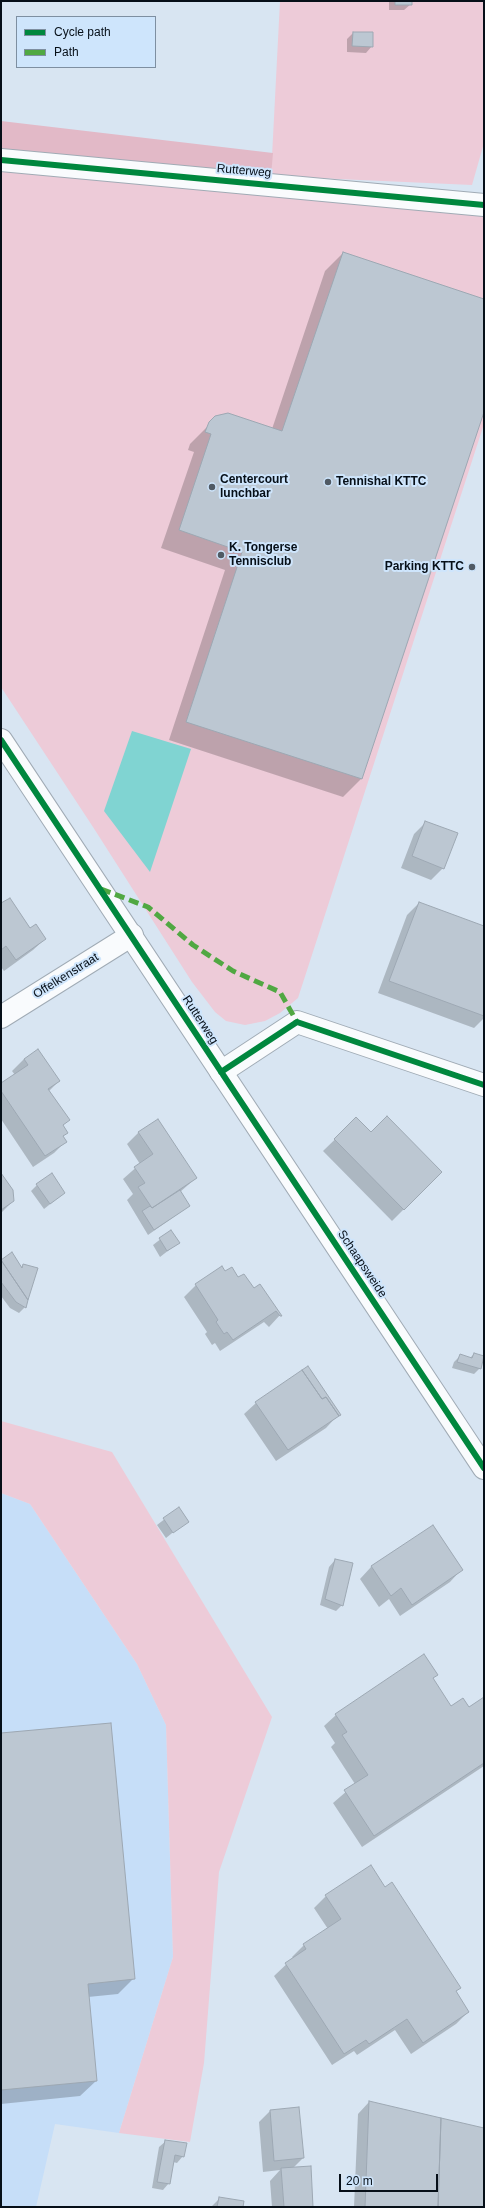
<!DOCTYPE html>
<html>
<head>
<meta charset="utf-8">
<style>
  body { margin:0 }
  #map { position:relative; width:485px; height:2208px; overflow:hidden; background:#d8e5f2; font-family:Helvetica,sans-serif }
  canvas { display:block }
  .frame { position:absolute; inset:0; border:2px solid #060f18; pointer-events:none }
  .legend { position:absolute; left:16px; top:16px; width:140px; height:52px; box-sizing:border-box; background:#cee5fc; border:1px solid #7e8fa1; margin:0; padding:5px 7px; list-style:none; font-size:12px; color:#060f18 }
  .legend li { display:flex; align-items:center; gap:8px; height:20px }
  .legend b { width:20px; border:1px solid #7e8fa1 }
  .scale { position:absolute; left:339px; top:2174px; width:99px; height:18px; box-sizing:border-box; border:2px solid #060f18; border-top:0; padding-left:5px; font-size:12px; line-height:14px; white-space:nowrap; color:#060f18; -webkit-text-stroke:3px #cee5fc; paint-order:stroke }
</style>
</head>
<body>
<div id="map">
<canvas width="485" height="2208"></canvas>
<div class="frame"></div>
<ul class="legend">
<li><b style="height:5px;background:#00873e"></b>Cycle path</li>
<li><b style="height:5px;background:#50a842"></b>Path</li>
</ul>
<div class="scale">20 m</div>
</div>
<script>
const ctx = document.querySelector('canvas').getContext('2d');
ctx.lineJoin = 'round';
function fill(path, color) {
  ctx.fillStyle = color;
  ctx.fill(path, 'evenodd');
}
function poly(rows) {
  const path = new Path2D();
  for (const r of rows) {
    path.moveTo(r[0], r[1]);
    for (let i = 2; i < r.length; i += 2) path.lineTo(r[i], r[i + 1]);
  }
  return path;
}
function strokePath(path, color, width, dash) {
  ctx.strokeStyle = color;
  ctx.lineWidth = width;
  ctx.lineCap = dash ? 'butt' : 'round';
  ctx.setLineDash(dash || []);
  ctx.stroke(path);
}
function write(font, color, halo, rows, align = 'center') {
  ctx.font = font + ' Helvetica,sans-serif';
  ctx.lineWidth = 4;
  ctx.setLineDash([]);
  ctx.textBaseline = 'middle';
  ctx.strokeStyle = halo;
  ctx.fillStyle = color;
  for (const [text, x, y, turn = 0] of rows) {
    ctx.save();
    ctx.translate(x, y);
    ctx.rotate((+turn || 0) * Math.PI / 180);
    ctx.textAlign = isNaN(turn) ? turn : align;
    if (halo) ctx.strokeText(text, 0, 0);
    ctx.fillText(text, 0, 0);
    ctx.restore();
  }
}
fill(poly([
  [1,1493,30,1504,137,1664,166,1725,173,1957,119,2133,55,2124,36,2207,1,2207]
]), '#c6def8');
fill(poly([
  [280,1,484,1,484,143,472,185,271,176],
  [1,170,484,212,484,424,298,998,280,1013,265,1021,245,1025,226,1021,215,1012,192,982,93,827,1,687],
  [1,1421,112,1452,272,1717,219,1872,204,2063,190,2142,119,2133,173,1957,166,1725,137,1664,30,1504,1,1493]
]), '#edcbd8');
fill(poly([
  [1,121,273,153,271,176,1,153]
]), '#e2b9c7');
fill(poly([
  [132,731,191,749,150,872,104,811]
]), '#80d4d2');
fill(poly([
  [389,1,411,1,411,4,404,10,389,10],
  [353,33,372,46,366,53,347,52,347,39],
  [343,253,484,300,484,408,361,779,343,797,169,740,225,570,161,548,194,452,188,450,190,444,219,415,228,414,272,429,325,271],
  [426,822,443,868,431,880,401,868,414,834],
  [419,903,484,927,484,1018,474,1028,378,993,407,915],
  [1,905,29,929,45,939,33,950,4,971,1,967],
  [38,1050,59,1081,49,1091,69,1120,62,1126,67,1133,62,1137,65,1142,54,1153,33,1167,1,1119,1,1084,15,1075,12,1071,24,1059],
  [356,1119,371,1133,441,1172,392,1221,323,1151],
  [139,1132,196,1178,180,1192,189,1206,148,1235,127,1200,133,1194,123,1179,140,1164,127,1144],
  [1,1175,13,1201,1,1213],
  [37,1185,64,1193,44,1209,31,1191],
  [171,1231,178,1243,160,1257,153,1245],
  [1,1260,21,1267,24,1265,25,1307,19,1313,10,1308,1,1296],
  [225,1272,238,1278,254,1290,260,1285,280,1315,269,1327,264,1322,220,1351,215,1343,212,1345,205,1334,207,1332,184,1297,196,1285],
  [474,1354,480,1368,474,1374,452,1368,454,1362,460,1356,470,1358],
  [256,1403,339,1414,326,1428,276,1461,244,1414],
  [179,1508,187,1521,166,1538,157,1525],
  [432,1527,461,1570,450,1582,400,1616,389,1599,379,1607,360,1579,371,1567],
  [335,1560,342,1605,336,1611,320,1605,329,1567],
  [436,1675,432,1679,451,1707,469,1708,484,1698,484,1766,362,1847,333,1803,355,1784,331,1747,335,1743,324,1726,336,1715],
  [1,1734,134,1978,118,1994,88,1997,96,2081,80,2096,1,2104],
  [385,1888,460,1988,455,1992,468,2012,456,2024,411,2054,395,2030,357,2055,354,2051,332,2065,274,1976,293,1958,292,1957,304,1945,328,1929,314,1908,326,1896],
  [369,2102,484,2129,484,2207,354,2207,358,2114],
  [270,2111,303,2158,292,2169,312,2207,272,2207,270,2181,280,2170,263,2172,259,2122],
  [166,2141,183,2156,177,2163,173,2162,169,2183,163,2190,152,2188,159,2147],
  [220,2198,242,2207,211,2207]
]), '#0003');
const building = poly([
  [395,1,412,1,412,5,395,5,395,1],
  [353,32,373,32,373,47,352,46,353,32],
  [343,252,484,299,484,412,362,779,186,722,242,552,179,530,211,434,205,432,209,422,215,416,228,413,282,431,343,252],
  [425,821,458,833,444,869,412,856,425,821],
  [10,898,30,928,36,924,46,939,16,960,6,946,1,950,1,903,10,898],
  [419,902,484,926,484,1016,389,981,419,902],
  [38,1049,60,1081,48,1089,70,1120,63,1125,68,1133,63,1136,67,1142,45,1156,1,1091,1,1083,28,1065,24,1059,38,1049],
  [387,1116,442,1172,404,1210,334,1139,356,1117,371,1132,387,1116],
  [158,1119,197,1178,152,1208,138,1187,145,1183,134,1167,153,1154,138,1132,158,1119],
  [1,1173,13,1190,14,1201,1,1210,1,1173],
  [52,1173,65,1193,50,1204,36,1184,52,1173],
  [180,1190,190,1206,154,1230,142,1211,150,1206,152,1208,180,1190],
  [171,1230,180,1243,167,1251,159,1238,171,1230],
  [12,1252,22,1268,23,1264,38,1268,28,1300,1,1260,12,1252],
  [1,1260,28,1300,26,1308,16,1302,1,1282,1,1260],
  [222,1266,225,1271,232,1267,238,1277,244,1274,254,1288,260,1284,282,1316,280,1316,276,1311,233,1340,227,1332,224,1334,216,1322,218,1320,195,1284,222,1266],
  [474,1353,484,1356,481,1369,457,1362,460,1354,472,1358,474,1353],
  [308,1366,341,1415,339,1416,326,1397,322,1399,302,1370,308,1366],
  [302,1370,322,1399,326,1397,339,1416,288,1450,255,1402,302,1370],
  [179,1507,189,1522,173,1533,163,1518,179,1507],
  [433,1525,463,1570,412,1605,401,1588,391,1596,371,1566,433,1525],
  [335,1559,353,1563,343,1606,325,1599,335,1559],
  [424,1654,438,1675,433,1678,451,1706,463,1698,469,1707,484,1697,484,1763,374,1836,344,1790,368,1775,342,1735,347,1732,335,1714,424,1654],
  [111,1723,135,1979,88,1984,97,2081,1,2090,1,1733,111,1723],
  [371,1865,385,1887,392,1882,461,1988,456,1991,469,2012,423,2043,407,2019,369,2044,366,2040,344,2054,285,1963,306,1949,303,1944,341,1919,325,1895,371,1865],
  [369,2101,441,2118,438,2207,365,2207,369,2101],
  [299,2107,304,2158,274,2161,270,2110,299,2107],
  [441,2118,484,2128,484,2207,438,2207,441,2118],
  [165,2140,187,2143,184,2157,175,2155,170,2184,157,2182,165,2140],
  [311,2166,313,2207,284,2207,281,2168,311,2166],
  [219,2197,244,2201,243,2207,217,2207,219,2197]
]);
fill(building, '#bcc7d2');
strokePath(building, '#9da8b3', 1);
const street = poly([
  [1,160,484,205],
  [1,1017,132,935],
  [221,1072,297,1022,484,1085]
]);
const secondary = poly([
  [1,740,484,1468]
]);
strokePath(street, '#a0abb5', 24);
strokePath(secondary, '#a0abb5', 24);
strokePath(street, '#f9fbfd', 22);
strokePath(secondary, '#f9fbfd', 22);
strokePath(poly([
  [101,889,148,907,193,945,233,971,280,992,297,1022]
]), '#50a842', 5, [10, 5]);
strokePath(poly([
  [1,160,484,205],
  [1,740,484,1468],
  [221,1072,297,1022,484,1085]
]), '#00873e', 6);
for (const [x, y, r, color] of [
  [328,482,4,"#505a64"],
  [212,487,4,"#505a64"],
  [221,555,4,"#505a64"],
  [472,567,4,"#505a64"]
]) {
  const dot = new Path2D();
  dot.arc(x, y, r, 0, 2 * Math.PI);
  ctx.fillStyle = color;
  ctx.fill(dot);
  strokePath(dot, '#cee5fc', 1.5);
}
write('12px', '#060f18', '#cee5fc', [
  ["Rutterweg",244,171,5],
  ["Offelkenstraat",66,976,-32],
  ["Rutterweg",200,1020,57],
  ["Schaapsweide",362,1264,56]
]);
write('bold 12px', '#060f18', '#cee5fc', [
  ["Centercourt",220,480],
  ["lunchbar",220,494],
  ["Tennishal KTTC",336,482],
  ["K. Tongerse",229,548],
  ["Tennisclub",229,562],
  ["Parking KTTC",464,567,"right"]
], 'left');
</script>
</body>
</html>
